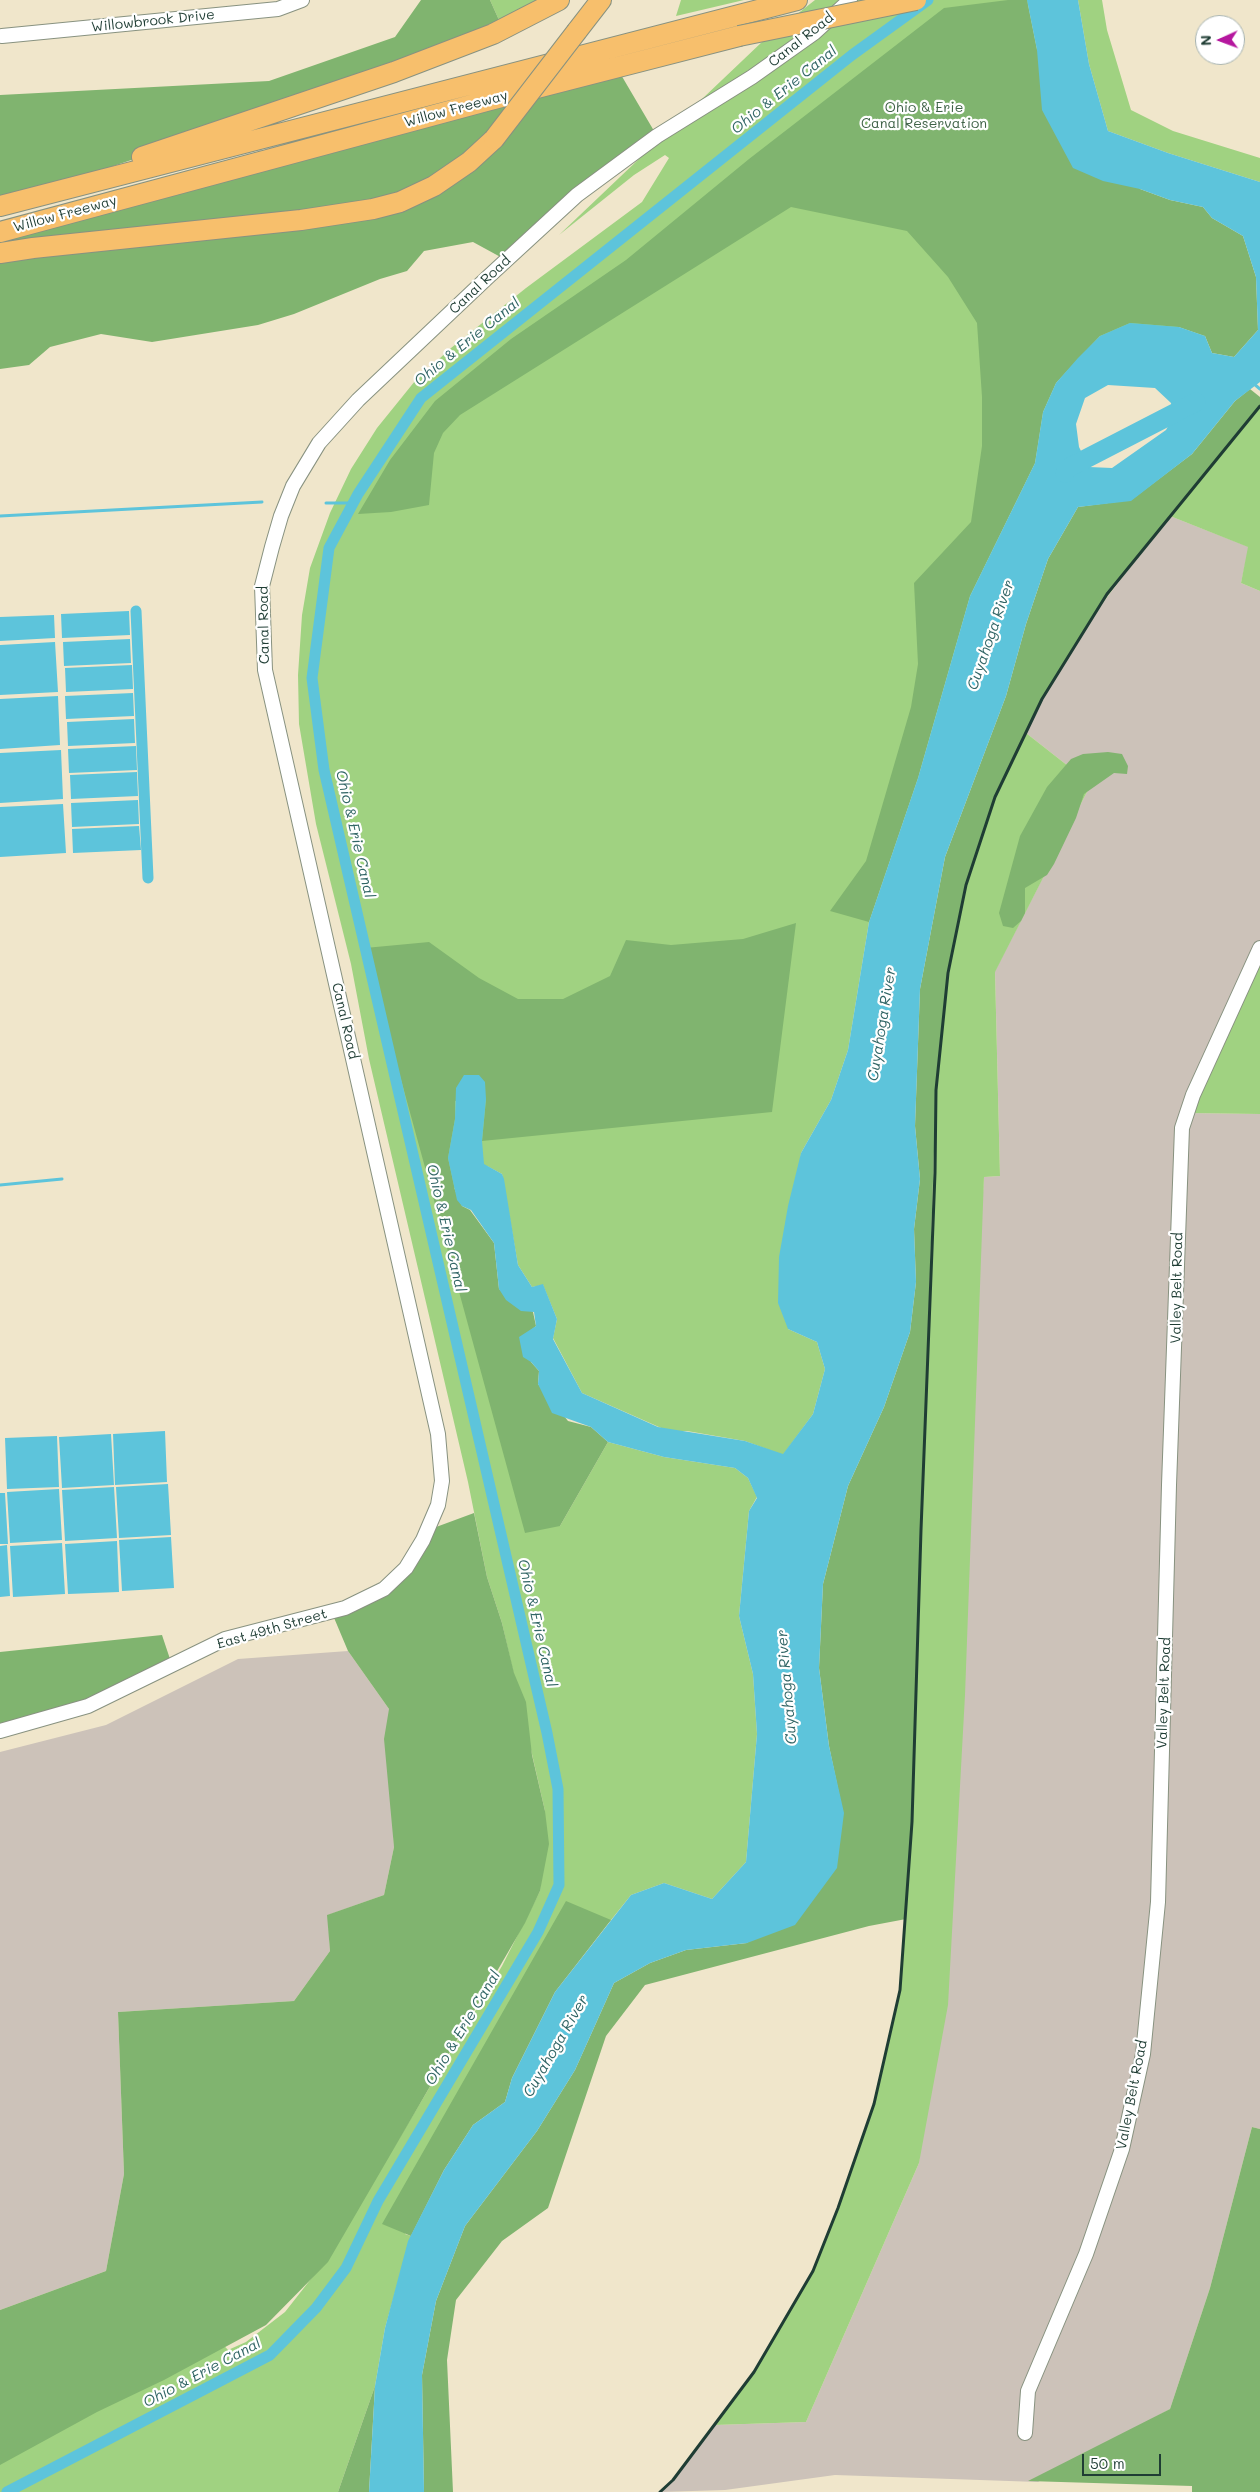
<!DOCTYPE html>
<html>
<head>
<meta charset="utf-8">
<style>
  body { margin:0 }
  #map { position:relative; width:1260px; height:2492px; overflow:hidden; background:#f0e6cb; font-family:Mali,sans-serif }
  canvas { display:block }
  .north { position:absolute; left:1195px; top:15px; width:50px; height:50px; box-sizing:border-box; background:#fff; border:1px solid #a5b1ae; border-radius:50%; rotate:268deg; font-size:14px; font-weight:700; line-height:20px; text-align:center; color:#1f3d34 }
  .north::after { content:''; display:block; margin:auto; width:18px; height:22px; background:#b5179e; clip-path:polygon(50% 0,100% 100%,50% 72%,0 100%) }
  .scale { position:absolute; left:1082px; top:2454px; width:79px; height:22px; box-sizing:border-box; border:2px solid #1f3d34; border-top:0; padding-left:6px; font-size:15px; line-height:18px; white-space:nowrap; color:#1f3d34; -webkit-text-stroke:4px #fff; paint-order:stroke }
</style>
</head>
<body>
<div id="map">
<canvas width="1260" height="2492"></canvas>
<div class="north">N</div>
<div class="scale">50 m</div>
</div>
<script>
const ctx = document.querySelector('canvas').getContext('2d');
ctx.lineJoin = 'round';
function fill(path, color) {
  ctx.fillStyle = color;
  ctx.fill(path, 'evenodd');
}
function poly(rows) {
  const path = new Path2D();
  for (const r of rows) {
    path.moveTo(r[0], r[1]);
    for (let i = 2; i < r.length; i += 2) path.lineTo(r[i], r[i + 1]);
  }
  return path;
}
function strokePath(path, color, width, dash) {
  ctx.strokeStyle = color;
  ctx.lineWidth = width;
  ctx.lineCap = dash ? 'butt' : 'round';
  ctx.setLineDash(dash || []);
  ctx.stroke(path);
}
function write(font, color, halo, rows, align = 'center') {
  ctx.font = font + ' Mali,sans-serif';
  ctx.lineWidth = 4.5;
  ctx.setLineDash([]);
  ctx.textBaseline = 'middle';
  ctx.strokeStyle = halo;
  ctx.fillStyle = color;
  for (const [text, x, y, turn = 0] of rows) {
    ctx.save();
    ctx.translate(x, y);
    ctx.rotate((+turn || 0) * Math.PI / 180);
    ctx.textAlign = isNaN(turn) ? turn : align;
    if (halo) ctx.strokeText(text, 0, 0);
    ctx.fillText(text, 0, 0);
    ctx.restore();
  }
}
fill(poly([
  [1170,516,1249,547,1241,583,1260,591,1260,948,1188,1113,1260,1114,1260,2129,1252,2127,1210,2288,1170,2409,1038,2482,835,2475,725,2490,660,2492,673,2480,714,2425,806,2422,919,2163,984,1177,1000,1176,995,971,1091,784,1026,733,1042,699,1101,605],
  [348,1651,389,1709,394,1847,384,1895,328,1915,330,1951,294,2001,118,2012,124,2174,106,2271,0,2310,0,1752,106,1725,238,1659]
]), '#ccc2b9');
fill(poly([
  [490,0,559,0,503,29],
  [681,0,744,0,676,16],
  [815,0,1060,0,1028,5,1037,50,1073,168,1205,336,1179,327,1100,336,1077,358,1056,383,1043,412,1035,463,970,596,918,778,869,922,848,1050,831,1100,801,1153,788,1329,817,1342,825,1369,813,1414,783,1455,745,1441,687,1431,668,1431,582,1393,553,1338,557,1319,543,1285,532,1287,518,1265,502,1174,487,1166,453,1189,474,1233,560,1526,608,1442,664,1457,735,1468,748,1478,757,1497,749,1511,739,1616,753,1674,757,1734,746,1862,712,1899,664,1883,631,1895,611,1920,542,1989,405,2234,411,2236,385,2328,375,2386,338,2492,0,2492,0,2451,202,2321,228,2350,246,2342,285,2312,329,2256,502,1966,540,1891,545,1811,502,1623,487,1577,468,1482,369,1059,351,964,316,824,299,724,298,675,302,615,310,568,330,513,351,469,377,428,415,381,451,348,526,288,642,202,669,158,665,155,634,175,559,235,763,41],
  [1078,0,1102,0,1107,30,1131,110,1173,131,1260,158,1260,182,1168,153,1108,131,1089,64],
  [1260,406,1260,591,1241,583,1248,547,1170,516],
  [1026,733,1091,784,995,972,1000,1176,984,1177,965,1695,948,2005,919,2163,806,2422,714,2425,754,2372,813,2271,838,2208,874,2104,900,1990,912,1822,936,1090,948,973,966,885,995,797],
  [1260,948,1260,1114,1187,1113]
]), '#a0d281');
fill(poly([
  [421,0,490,0,503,29,394,72,0,204,0,95,269,81,395,37],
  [1008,0,1027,0,1037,50,1140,189,1170,200,1203,207,1212,218,1243,236,1256,277,1258,330,1234,357,1212,353,1205,336,1179,327,1130,323,1100,336,1056,383,1043,412,1035,463,970,596,918,778,869,922,830,911,866,861,911,707,918,664,914,583,971,522,982,446,982,397,977,323,948,277,907,231,791,207,460,415,443,433,434,453,429,505,391,512,358,514,390,460,435,401,511,339,626,260,749,159,944,8],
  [617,68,657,136,506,260,473,242,424,251,407,271,380,279,294,314,258,325,152,342,101,334,50,347,29,365,0,369,0,232],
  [1250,389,1260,397,1260,406,1133,562,1101,605,1042,699,995,797,966,885,948,973,936,1090,912,1822,906,1919,869,1926,645,1985,606,2036,548,2208,502,2241,456,2300,447,2360,453,2492,424,2492,422,2375,436,2301,465,2226,537,2131,575,2070,614,1983,650,1963,686,1950,747,1943,843,1813,829,1746,819,1668,823,1584,848,1486,884,1407,910,1332,916,1282,914,1229,920,1179,915,1126,920,989,945,857,1006,696,1026,624,1048,559,1078,507,1131,500,1192,454,1235,401],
  [1108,752,1122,754,1128,766,1127,774,1114,773,1084,794,1076,818,1054,864,1047,875,1025,888,1025,913,1021,921,1013,928,1003,926,999,913,1020,836,1047,787,1071,759,1083,754],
  [796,923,772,1112,482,1141,486,1099,455,1101,455,1119,448,1158,455,1190,462,1206,470,1210,494,1243,499,1289,533,1312,536,1326,528,1333,531,1362,539,1371,538,1384,568,1421,591,1427,608,1442,560,1526,525,1533,365,948,429,942,479,978,518,999,563,999,610,976,626,940,671,945,743,939],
  [474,1513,487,1577,502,1623,514,1673,526,1702,532,1755,545,1811,549,1844,540,1891,525,1923,328,2262,266,2325,164,2380,97,2412,0,2465,0,2310,106,2271,124,2174,118,2012,294,2001,330,1951,327,1915,384,1895,394,1847,384,1739,389,1709,348,1651,332,1613,384,1589,428,1530],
  [162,1635,172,1665,88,1706,0,1731,0,1652],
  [566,1901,611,1920,555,1992,512,2078,505,2102,473,2125,444,2170,411,2236,382,2224],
  [1252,2127,1260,2129,1260,2492,1192,2492,1192,2486,1028,2481,1170,2409,1210,2288],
  [375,2386,369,2492,338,2492]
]), '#80b46f');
fill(poly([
  [1027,0,1078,0,1089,64,1108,131,1168,153,1260,182,1260,382,1235,401,1192,454,1131,501,1078,507,1048,559,1026,624,1006,696,945,857,920,989,915,1126,920,1179,914,1229,916,1282,910,1332,884,1407,848,1486,823,1584,819,1668,829,1746,844,1813,837,1868,795,1925,747,1943,686,1950,650,1963,614,1983,575,2070,537,2131,465,2226,436,2301,422,2375,424,2492,369,2492,375,2386,385,2328,408,2241,444,2170,473,2125,505,2102,512,2078,555,1992,631,1895,664,1883,712,1899,746,1862,757,1734,753,1674,739,1616,749,1511,757,1498,748,1478,735,1468,664,1457,608,1442,591,1427,552,1413,538,1384,539,1371,531,1362,523,1357,519,1337,536,1326,534,1312,521,1311,506,1300,499,1289,494,1243,471,1210,462,1206,457,1200,448,1158,455,1119,456,1088,464,1075,479,1075,485,1082,486,1099,482,1141,484,1164,502,1174,504,1179,518,1265,532,1287,543,1284,557,1319,553,1339,582,1393,658,1427,745,1441,783,1454,813,1414,825,1369,817,1342,788,1329,778,1303,779,1257,788,1206,801,1153,831,1100,848,1050,869,922,918,778,970,596,1035,463,1043,412,1056,383,1078,358,1100,336,1130,323,1179,327,1205,336,1212,353,1234,357,1258,330,1256,277,1243,236,1212,218,1203,207,1170,200,1140,189,1103,181,1073,168,1042,110,1037,50],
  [1108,385,1155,388,1171,403,1173,417,1166,430,1112,468,1089,467,1079,447,1076,424,1085,398],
  [129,611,130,635,62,638,61,614],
  [54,615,55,638,0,641,0,617],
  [130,639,131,663,64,666,63,642],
  [55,642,58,692,0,695,0,645],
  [132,665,133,689,66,692,65,668],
  [133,693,134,716,66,719,65,696],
  [58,696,60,745,0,749,0,699],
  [134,719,135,743,68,746,67,722],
  [136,746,137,770,69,773,68,749],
  [61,750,63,799,0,803,0,753],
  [137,772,138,796,71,799,70,775],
  [138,800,139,824,72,827,71,803],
  [63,804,66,853,0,857,0,807],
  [139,826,141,850,73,853,72,829],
  [165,1431,167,1482,115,1485,113,1434],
  [111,1434,114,1485,62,1488,59,1437],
  [57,1436,59,1487,7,1489,5,1438],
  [168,1484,171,1535,119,1538,116,1487],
  [114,1487,117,1538,65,1541,62,1490],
  [59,1489,62,1540,10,1543,7,1492],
  [0,1493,5,1493,8,1544,0,1544],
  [171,1537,174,1588,122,1591,119,1540],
  [117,1541,119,1592,68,1594,65,1544],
  [62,1543,65,1594,13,1597,10,1546],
  [7,1545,10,1596,0,1597,0,1546]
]), '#5dc4db');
strokePath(poly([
  [1253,383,1260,389],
  [326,503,353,503],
  [0,516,262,502],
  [0,1185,62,1179]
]), '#5dc4db', 3);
strokePath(poly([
  [136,611,148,878],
  [7,2492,270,2355,316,2308,346,2268,378,2201,538,1932,559,1885,558,1789,547,1733,324,770,312,678,329,548,358,494,421,398,852,55,928,0]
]), '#5dc4db', 11);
strokePath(poly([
  [1065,473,1068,468,1196,402]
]), '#5dc4db', 19);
const minor = poly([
  [2,36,278,9,302,0],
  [0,1731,88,1706,225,1639,345,1608,384,1589,406,1568,423,1540,438,1505,442,1481,438,1434,265,670,262,586,272,547,281,516,293,486,319,443,358,400,488,277,577,195,657,136,752,77,814,33,850,0],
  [1025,2433,1028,2391,1086,2254,1122,2149,1143,2054,1158,1902,1169,1485,1182,1128,1193,1095,1260,948]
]);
const highway = poly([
  [577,31,601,0],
  [142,157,394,72,493,34,559,0],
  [0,206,797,0],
  [0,232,490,100,739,36],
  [0,253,33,248,301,220,373,209,400,202,434,186,469,162,494,139]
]);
strokePath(minor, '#889280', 16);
strokePath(highway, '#889280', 22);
strokePath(minor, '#fff', 14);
strokePath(highway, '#f7bf6c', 20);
strokePath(poly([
  [660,2492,673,2480,754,2372,813,2271,838,2208,874,2104,900,1990,912,1822,921,1530,935,1173,936,1090,948,973,966,885,995,797,1042,699,1107,594,1260,406]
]), '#1f3d34', 3);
const highwayBridge = poly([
  [739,36,916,0],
  [494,139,577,31]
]);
strokePath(highwayBridge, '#889280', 22, []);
strokePath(highwayBridge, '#f7bf6c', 20);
write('14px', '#1f3d34', '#fff', [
  ["Willowbrook Drive",153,21,-6],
  ["Canal Road",801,40,-38],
  ["Willow Freeway",456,109,-15],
  ["Willow Freeway",65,214,-15],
  ["Canal Road",480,285,-43],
  ["Canal Road",264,625,-91],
  ["Canal Road",345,1021,77],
  ["Valley Belt Road",1177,1288,-89],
  ["East 49th Street",272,1629,-16],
  ["Valley Belt Road",1164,1693,-88],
  ["Valley Belt Road",1132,2095,-79]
]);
write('14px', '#3f6247', '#fff', [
  ["Ohio & Erie",924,108],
  ["Canal Reservation",924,124]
]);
write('italic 15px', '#326666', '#fff', [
  ["Ohio & Erie Canal",784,90,-39],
  ["Ohio & Erie Canal",467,342,-39],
  ["Cuyahoga River",991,635,-71],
  ["Ohio & Erie Canal",355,834,77],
  ["Cuyahoga River",882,1024,-81],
  ["Ohio & Erie Canal",446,1228,77],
  ["Ohio & Erie Canal",537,1623,77],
  ["Cuyahoga River",787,1687,-95],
  ["Ohio & Erie Canal",463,2028,-59],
  ["Cuyahoga River",556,2046,-60],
  ["Ohio & Erie Canal",202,2373,-28]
]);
</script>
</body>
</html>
